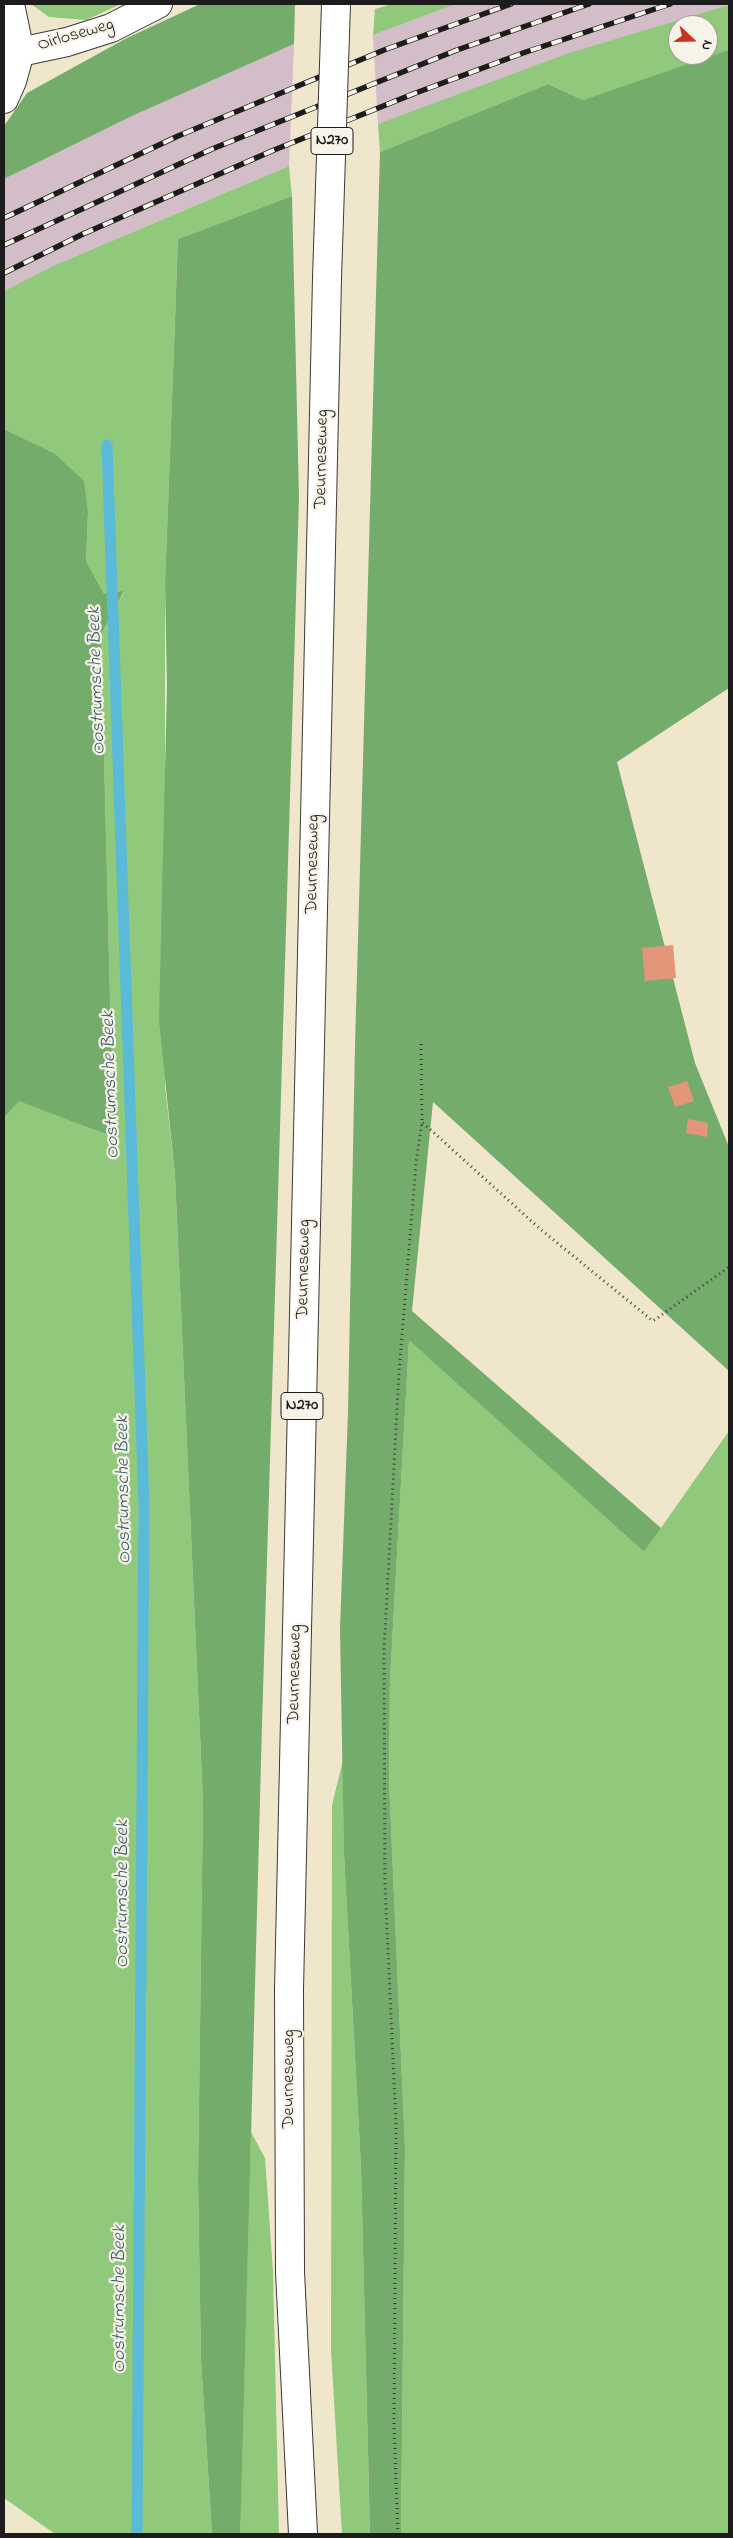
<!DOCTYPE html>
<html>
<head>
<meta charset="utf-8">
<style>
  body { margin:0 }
  #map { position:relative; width:733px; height:2538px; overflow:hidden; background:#f0e6cc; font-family:"Indie Flower",sans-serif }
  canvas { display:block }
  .frame { position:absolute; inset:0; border:5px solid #1c1c1c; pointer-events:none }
  .north { position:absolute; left:668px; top:15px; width:50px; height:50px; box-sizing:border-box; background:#f7f3e8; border:1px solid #9f9d96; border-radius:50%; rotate:111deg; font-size:14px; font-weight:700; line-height:20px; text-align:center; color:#1c1c1c }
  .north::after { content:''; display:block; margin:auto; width:18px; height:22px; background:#c8321e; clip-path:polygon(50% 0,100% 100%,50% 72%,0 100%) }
</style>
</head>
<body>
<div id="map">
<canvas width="733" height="2538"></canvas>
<div class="frame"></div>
<div class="north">N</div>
</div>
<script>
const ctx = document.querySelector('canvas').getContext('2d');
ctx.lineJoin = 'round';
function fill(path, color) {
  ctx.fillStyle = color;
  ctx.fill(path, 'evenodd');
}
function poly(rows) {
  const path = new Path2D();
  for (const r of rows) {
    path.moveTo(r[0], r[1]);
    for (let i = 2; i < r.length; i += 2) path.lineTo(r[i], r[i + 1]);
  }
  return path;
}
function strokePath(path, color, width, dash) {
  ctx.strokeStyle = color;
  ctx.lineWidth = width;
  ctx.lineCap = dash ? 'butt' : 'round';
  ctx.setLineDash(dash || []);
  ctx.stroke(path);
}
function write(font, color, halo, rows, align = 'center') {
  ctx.font = font + ' "Indie Flower",sans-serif';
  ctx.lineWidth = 4.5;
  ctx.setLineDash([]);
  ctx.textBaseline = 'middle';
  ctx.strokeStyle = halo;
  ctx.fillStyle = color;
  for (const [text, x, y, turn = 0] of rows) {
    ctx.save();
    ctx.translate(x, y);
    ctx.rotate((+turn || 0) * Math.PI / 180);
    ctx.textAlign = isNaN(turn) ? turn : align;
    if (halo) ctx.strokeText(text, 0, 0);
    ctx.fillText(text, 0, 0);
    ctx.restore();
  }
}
fill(poly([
  [456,4,729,4,729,11,678,25,678,28,378,124,373,35],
  [294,44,289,166,55,265,4,291,4,179,132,116]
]), '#d2bdc8');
fill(poly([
  [31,4,121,4,86,20,49,17],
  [392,4,456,4,373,35,375,9],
  [729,5,729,52,583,100,548,84,380,152,378,124,569,53],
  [678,25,708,25,708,55,678,55],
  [289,166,292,196,178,239,165,585,165,1086,175,1176,203,1802,198,2179,201,2360,212,2534,55,2534,4,2498,4,1118,19,1100,117,1139,111,1038,101,635,124,592,104,594,86,561,88,513,54,453,4,429,4,291,55,265],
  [409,1339,644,1552,729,1431,729,2534,401,2534,405,2148,389,1780,390,1680],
  [343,1760,344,1854,361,2167,370,2534,342,2534,331,2350,332,1805],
  [251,2132,265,2158,273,2272,279,2534,240,2534]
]), '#90c87c');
fill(poly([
  [200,4,295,4,294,44,132,116,4,179,4,126,27,93,125,39],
  [729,50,729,688,617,762,695,1063,729,1147,729,1371,433,1102,412,1311,661,1528,644,1552,409,1340,390,1680,389,1780,405,2148,401,2534,370,2534,361,2167,344,1854,340,1629,348,1412,355,1045,380,152,548,84,583,100],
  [292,196,299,498,262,1725,241,2509,240,2534,212,2534,201,2360,198,2179,203,1802,175,1176,159,1020,167,687,165,585,178,239],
  [4,429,54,453,84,481,88,513,86,561,104,594,124,591,101,635,111,1038,118,1139,19,1101,4,1118]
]), '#74ac6c');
strokePath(poly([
  [107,445,144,1505,137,2534]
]), '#5abad8', 11);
fill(poly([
  [673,945,676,978,645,981,642,948],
  [687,1081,694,1101,675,1107,668,1087],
  [688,1119,708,1123,707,1137,686,1133]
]), '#e4967a');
const street = poly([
  [4,53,20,52,67,42,111,28,158,4]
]);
const secondary = poly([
  [4,99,12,81,20,52,10,4]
]);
const primary = poly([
  [303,2534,290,2272,289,1989,327,278]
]);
strokePath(street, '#3c3a36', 30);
strokePath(secondary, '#3c3a36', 30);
strokePath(primary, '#3c3a36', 30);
strokePath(poly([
  [421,1044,422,1122],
  [398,2534,394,2427,396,2125,385,1886,384,1651,399,1372,416,1163,422,1122,539,1228,653,1321,729,1267]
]), '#3c3a36', 3, [1, 4]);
strokePath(street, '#fff', 28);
strokePath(secondary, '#fff', 28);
strokePath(primary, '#fff', 28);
const rail = poly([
  [4,218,178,136,384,50,511,4],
  [4,245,212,149,457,50,589,4],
  [4,273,83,234,274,150,413,94,523,53,670,4]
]);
strokePath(rail, '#1c1c1c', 5.5);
strokePath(rail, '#f7f3e8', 4, [11]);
const primaryBridge = poly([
  [327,278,336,4]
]);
strokePath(primaryBridge, '#3c3a36', 30, []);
strokePath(primaryBridge, '#fff', 28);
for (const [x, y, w] of [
  [332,141,42],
  [302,1406,42]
]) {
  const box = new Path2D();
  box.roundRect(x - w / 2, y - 13.5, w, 27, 4);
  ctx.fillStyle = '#f7f3e8';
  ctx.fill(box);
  strokePath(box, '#1c1c1c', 1);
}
write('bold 16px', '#1c1c1c', null, [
  ["N270",332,141],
  ["N270",302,1406]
]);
write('18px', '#1c1c1c', '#f7f3e8', [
  ["Oirloseweg",76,36,-16],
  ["Deurneseweg",323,459,-89],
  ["Deurneseweg",314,864,-89],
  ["Deurneseweg",305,1269,-89],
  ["Deurneseweg",296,1674,-89],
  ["Deurneseweg",290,2079,-90]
]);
write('italic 19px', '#355b67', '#f7f3e8', [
  ["Oostrumsche Beek",98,681,-92],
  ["Oostrumsche Beek",112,1085,-92],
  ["Oostrumsche Beek",125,1490,-91],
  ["Oostrumsche Beek",124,1894,-90],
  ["Oostrumsche Beek",121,2299,-90]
]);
</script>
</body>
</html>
